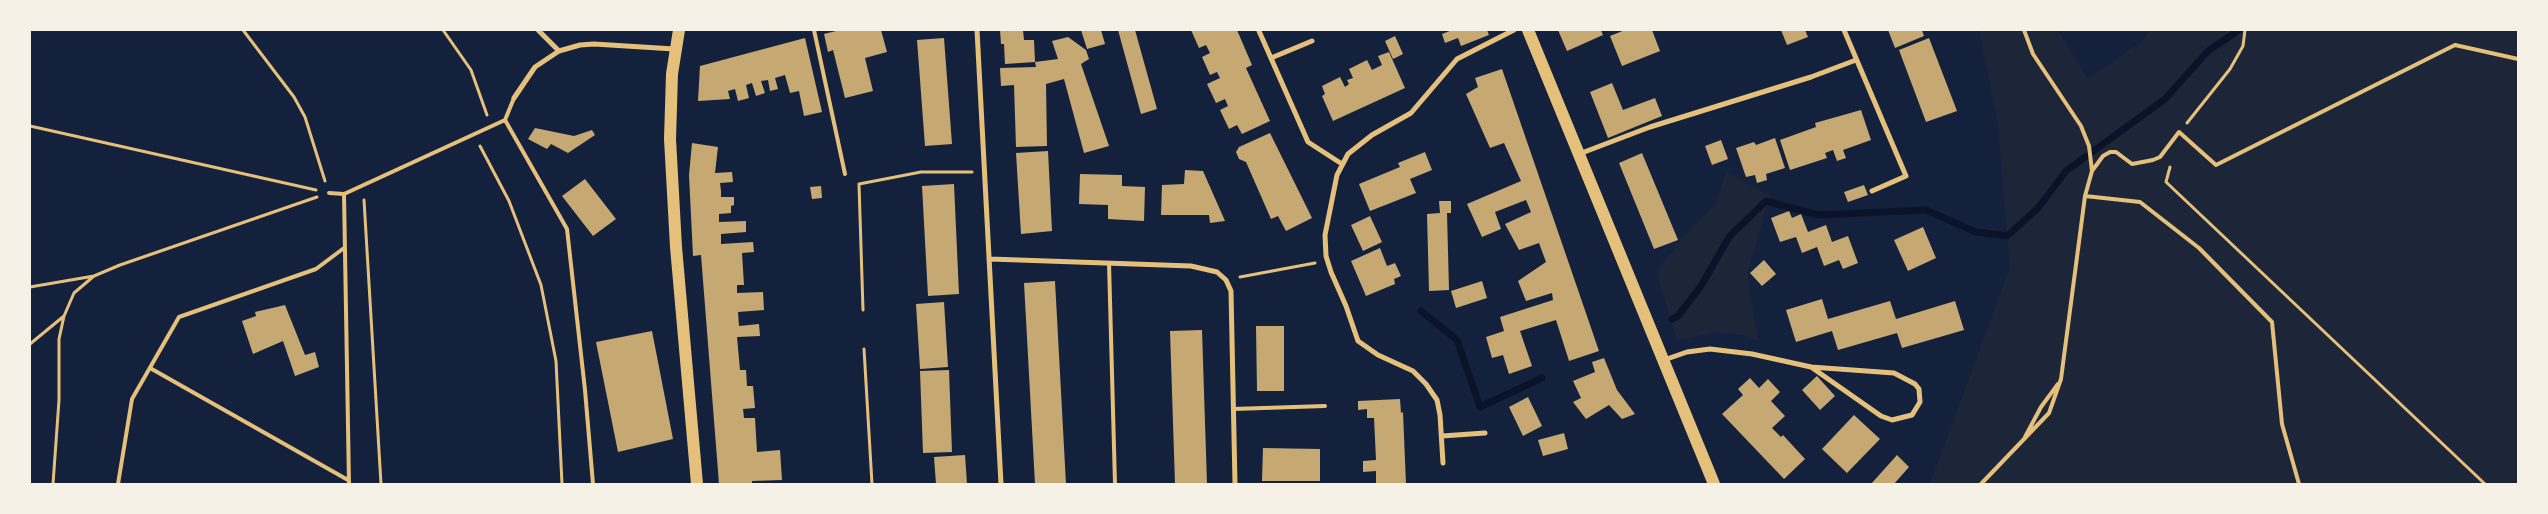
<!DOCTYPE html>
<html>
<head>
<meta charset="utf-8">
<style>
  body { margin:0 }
  #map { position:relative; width:2548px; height:514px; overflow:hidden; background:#14213d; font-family:"PT Sans",sans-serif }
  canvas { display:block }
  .frame { position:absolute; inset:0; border:31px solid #f6f1e7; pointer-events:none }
</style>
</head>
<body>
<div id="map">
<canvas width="2548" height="514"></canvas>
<div class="frame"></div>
</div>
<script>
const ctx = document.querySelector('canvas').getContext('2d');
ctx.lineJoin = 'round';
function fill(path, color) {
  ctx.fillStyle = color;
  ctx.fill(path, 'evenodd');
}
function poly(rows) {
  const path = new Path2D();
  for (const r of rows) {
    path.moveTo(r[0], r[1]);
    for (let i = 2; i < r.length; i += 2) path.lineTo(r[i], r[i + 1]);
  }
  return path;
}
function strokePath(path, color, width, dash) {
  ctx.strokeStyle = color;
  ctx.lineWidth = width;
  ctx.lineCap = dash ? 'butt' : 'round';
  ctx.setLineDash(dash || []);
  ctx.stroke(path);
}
fill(poly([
  [1979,30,2058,30,2088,79,2142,41,2151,30,2518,30,2518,484,1930,484,2010,268,1998,124],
  [1726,172,1770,196,1747,274,1758,341,1743,335,1712,333,1677,340,1656,271,1695,223,1716,203]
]), '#1d2539');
strokePath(poly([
  [1421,311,1457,340,1480,407,1542,378],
  [1672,319,1678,316,1701,286,1729,237,1766,201,1818,215,1926,210,1976,232,2007,236,2038,208,2066,171,2165,99,2208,51,2239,30]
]), '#0b132b', 7);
fill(poly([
  [840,30,881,30,887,52,865,58,873,91,845,98,833,50,828,52,824,34],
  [1000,30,1023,30,1024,40,1034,40,1035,62,1058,59,1052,41,1068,37,1086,50,1089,59,1081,64,1109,146,1084,153,1064,79,1046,84,1047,146,1016,147,1014,85,1001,86,1000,68,1036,67,1035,62,1005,64,1004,44,1001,44],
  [1081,30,1101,30,1105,44,1087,49],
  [1118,30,1135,30,1157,109,1141,114],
  [1191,30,1237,30,1252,65,1246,68,1270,121,1242,134,1237,125,1229,129,1220,110,1228,106,1225,99,1216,103,1207,84,1220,78,1217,72,1210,75,1202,57,1210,53,1206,45,1199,48],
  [1452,30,1487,30,1489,35,1461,46,1458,38,1445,43,1442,34],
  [1558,30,1601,30,1603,35,1567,51],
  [1625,30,1652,30,1660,51,1622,66,1610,36],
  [1781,30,1805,30,1808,37,1787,45],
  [1888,30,1922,30,1924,36,1895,48],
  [1395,36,1403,54,1393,59,1385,41],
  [805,38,822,112,804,116,799,91,790,93,785,75,775,78,778,89,770,91,768,80,761,81,765,93,756,96,752,83,746,85,749,98,738,101,735,89,728,91,730,99,698,101,700,66],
  [944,38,952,144,925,146,917,40],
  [1929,38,1957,111,1926,122,1899,50],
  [1389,52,1405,88,1333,121,1322,96,1325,94,1322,86,1340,77,1345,87,1349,84,1347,80,1353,78,1349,69,1367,60,1372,70,1382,65,1378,56],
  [1502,69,1599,351,1569,361,1556,320,1520,331,1532,366,1509,374,1503,355,1492,358,1486,337,1504,331,1500,317,1553,300,1552,293,1526,301,1518,281,1546,262,1539,243,1519,250,1505,224,1531,212,1526,200,1495,212,1501,229,1482,237,1467,204,1521,181,1504,143,1490,148,1466,94,1478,87,1475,78],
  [1612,83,1623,110,1655,98,1662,116,1608,138,1590,92],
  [1861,110,1871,140,1843,150,1846,158,1837,161,1833,150,1825,153,1827,158,1790,170,1780,140,1816,127,1815,123],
  [535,128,574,136,592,130,595,135,568,153,551,144,547,149,528,139],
  [1270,133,1312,218,1286,231,1278,216,1271,219,1246,162,1239,159,1236,152,1239,147],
  [1775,138,1785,168,1766,174,1767,180,1757,183,1755,175,1746,177,1736,148,1754,142,1756,145],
  [1721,140,1728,159,1712,165,1705,146],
  [692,143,718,147,715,173,732,172,733,182,720,183,721,191,721,197,734,197,734,205,731,206,731,213,719,214,719,222,746,221,746,232,721,234,721,244,753,242,754,252,742,253,744,285,737,285,737,293,763,292,764,310,738,312,739,326,759,324,760,336,737,337,740,370,746,370,747,386,753,386,755,408,743,409,744,418,755,418,757,452,780,450,782,480,752,481,752,484,719,484,701,255,693,256,689,175],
  [1048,151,1052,231,1021,234,1016,153],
  [1425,152,1432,170,1410,179,1416,193,1370,211,1359,184,1400,167,1398,163],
  [1642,153,1678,240,1654,249,1619,163],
  [1185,170,1203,171,1225,221,1210,223,1209,215,1161,215,1162,185,1184,184],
  [1080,174,1122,175,1122,186,1145,187,1144,221,1108,219,1108,205,1079,204],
  [585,179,616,219,593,236,562,196],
  [954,184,959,294,928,296,922,186],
  [1864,185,1868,195,1848,202,1844,192],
  [821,186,822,198,812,199,810,187],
  [1439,201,1451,201,1451,213,1447,213,1449,290,1429,291,1427,214,1440,213],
  [1789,211,1792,218,1801,214,1808,232,1826,225,1832,242,1848,236,1858,263,1843,269,1839,260,1824,266,1817,247,1802,253,1796,237,1780,242,1771,218],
  [1370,216,1382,242,1363,251,1351,225],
  [1923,227,1936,258,1908,271,1894,240],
  [1380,248,1387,266,1395,263,1401,276,1394,279,1395,284,1366,296,1351,261],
  [1764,260,1776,274,1762,286,1750,273],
  [1055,281,1066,484,1035,484,1024,283],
  [1482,281,1487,298,1456,308,1451,291],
  [1822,299,1828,319,1890,301,1896,319,1955,301,1964,330,1902,348,1897,333,1838,350,1832,331,1796,342,1786,310],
  [944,302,948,367,920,369,916,304],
  [285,305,305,355,315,352,319,367,295,376,283,341,253,354,242,321,256,316,255,312],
  [1256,326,1284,326,1284,391,1257,391],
  [1202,330,1207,484,1175,484,1170,331],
  [652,331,673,439,618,452,596,342],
  [1604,358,1617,390,1635,414,1622,419,1609,405,1586,419,1573,402,1581,398,1573,381,1595,372,1592,362],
  [949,370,952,452,923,453,920,371],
  [1817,376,1835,396,1820,410,1802,390],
  [1750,378,1759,388,1768,379,1780,392,1771,401,1785,416,1772,428,1781,437,1783,435,1805,459,1784,479,1722,414,1743,395,1738,389],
  [1528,397,1542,426,1523,436,1509,407],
  [1400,399,1401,413,1403,412,1406,484,1376,484,1376,471,1363,472,1363,461,1376,460,1374,418,1367,418,1367,409,1358,410,1358,401],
  [1854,415,1880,439,1847,473,1822,449],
  [1564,433,1568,449,1543,456,1538,440],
  [1263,448,1320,449,1320,481,1262,481],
  [965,455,967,484,936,484,934,457],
  [1897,455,1909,467,1894,484,1871,484]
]), '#c6a872');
strokePath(poly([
  [243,30,294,97,305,117,325,181],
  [443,30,471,70,487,115],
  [2187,123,2230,69,2243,46,2245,30],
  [30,126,316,190],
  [480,146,509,201,541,285,556,361,562,484],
  [2170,167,2166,182,2485,484],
  [364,200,381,484],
  [1240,277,1315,263],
  [30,287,94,276],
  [863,310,859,184,921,172,972,172],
  [30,344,64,316],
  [864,349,872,484],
  [53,484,59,400,59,339,64,316,74,293,94,276,120,265,317,197]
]), '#e5c07b', 3);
strokePath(poly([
  [814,30,845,174],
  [2024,30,2033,54,2081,126,2089,146,2092,171],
  [514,98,505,120,567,229,585,390,593,484],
  [329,193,344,194,505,120],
  [344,194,349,484],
  [2085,196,2140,202,2199,248,2272,322,2282,424,2299,484],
  [1109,263,1115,484],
  [150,368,348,480],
  [1233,409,1325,406],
  [2025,437,2041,407,2058,384],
  [118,484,132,399,179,317,316,269,344,248],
  [1981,484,2049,413,2061,379,2085,196,2092,171,2103,156,2110,152,2116,152,2132,164,2153,160,2160,157,2179,132,2216,165,2455,45,2518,59]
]), '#e5c07b', 4);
strokePath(poly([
  [538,30,559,51],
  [977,30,1001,484],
  [1844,30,1906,176,1872,191],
  [1259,31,1308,142,1342,164],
  [1271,58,1312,41],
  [514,98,535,67,559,51,580,45,594,44,674,49],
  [1579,154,1650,127,1811,77,1856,60],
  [990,259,1191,266,1217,272,1226,280,1231,291,1235,484],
  [1664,360,1687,352,1710,349,1752,354,1811,367],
  [1811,367,1894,373,1915,384,1919,389,1920,402,1912,415,1892,420,1881,416,1811,367],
  [1442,436,1485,433],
  [1443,463,1440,415,1437,400,1426,384,1413,371,1378,355,1358,341,1346,306,1331,272,1326,256,1325,235,1337,175,1348,154,1372,135,1411,113,1457,59,1514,30]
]), '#e5c07b', 5);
strokePath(poly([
  [679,30,672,74,670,139,676,247,697,484],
  [1528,30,1714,484]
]), '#e5c07b', 12);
</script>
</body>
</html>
